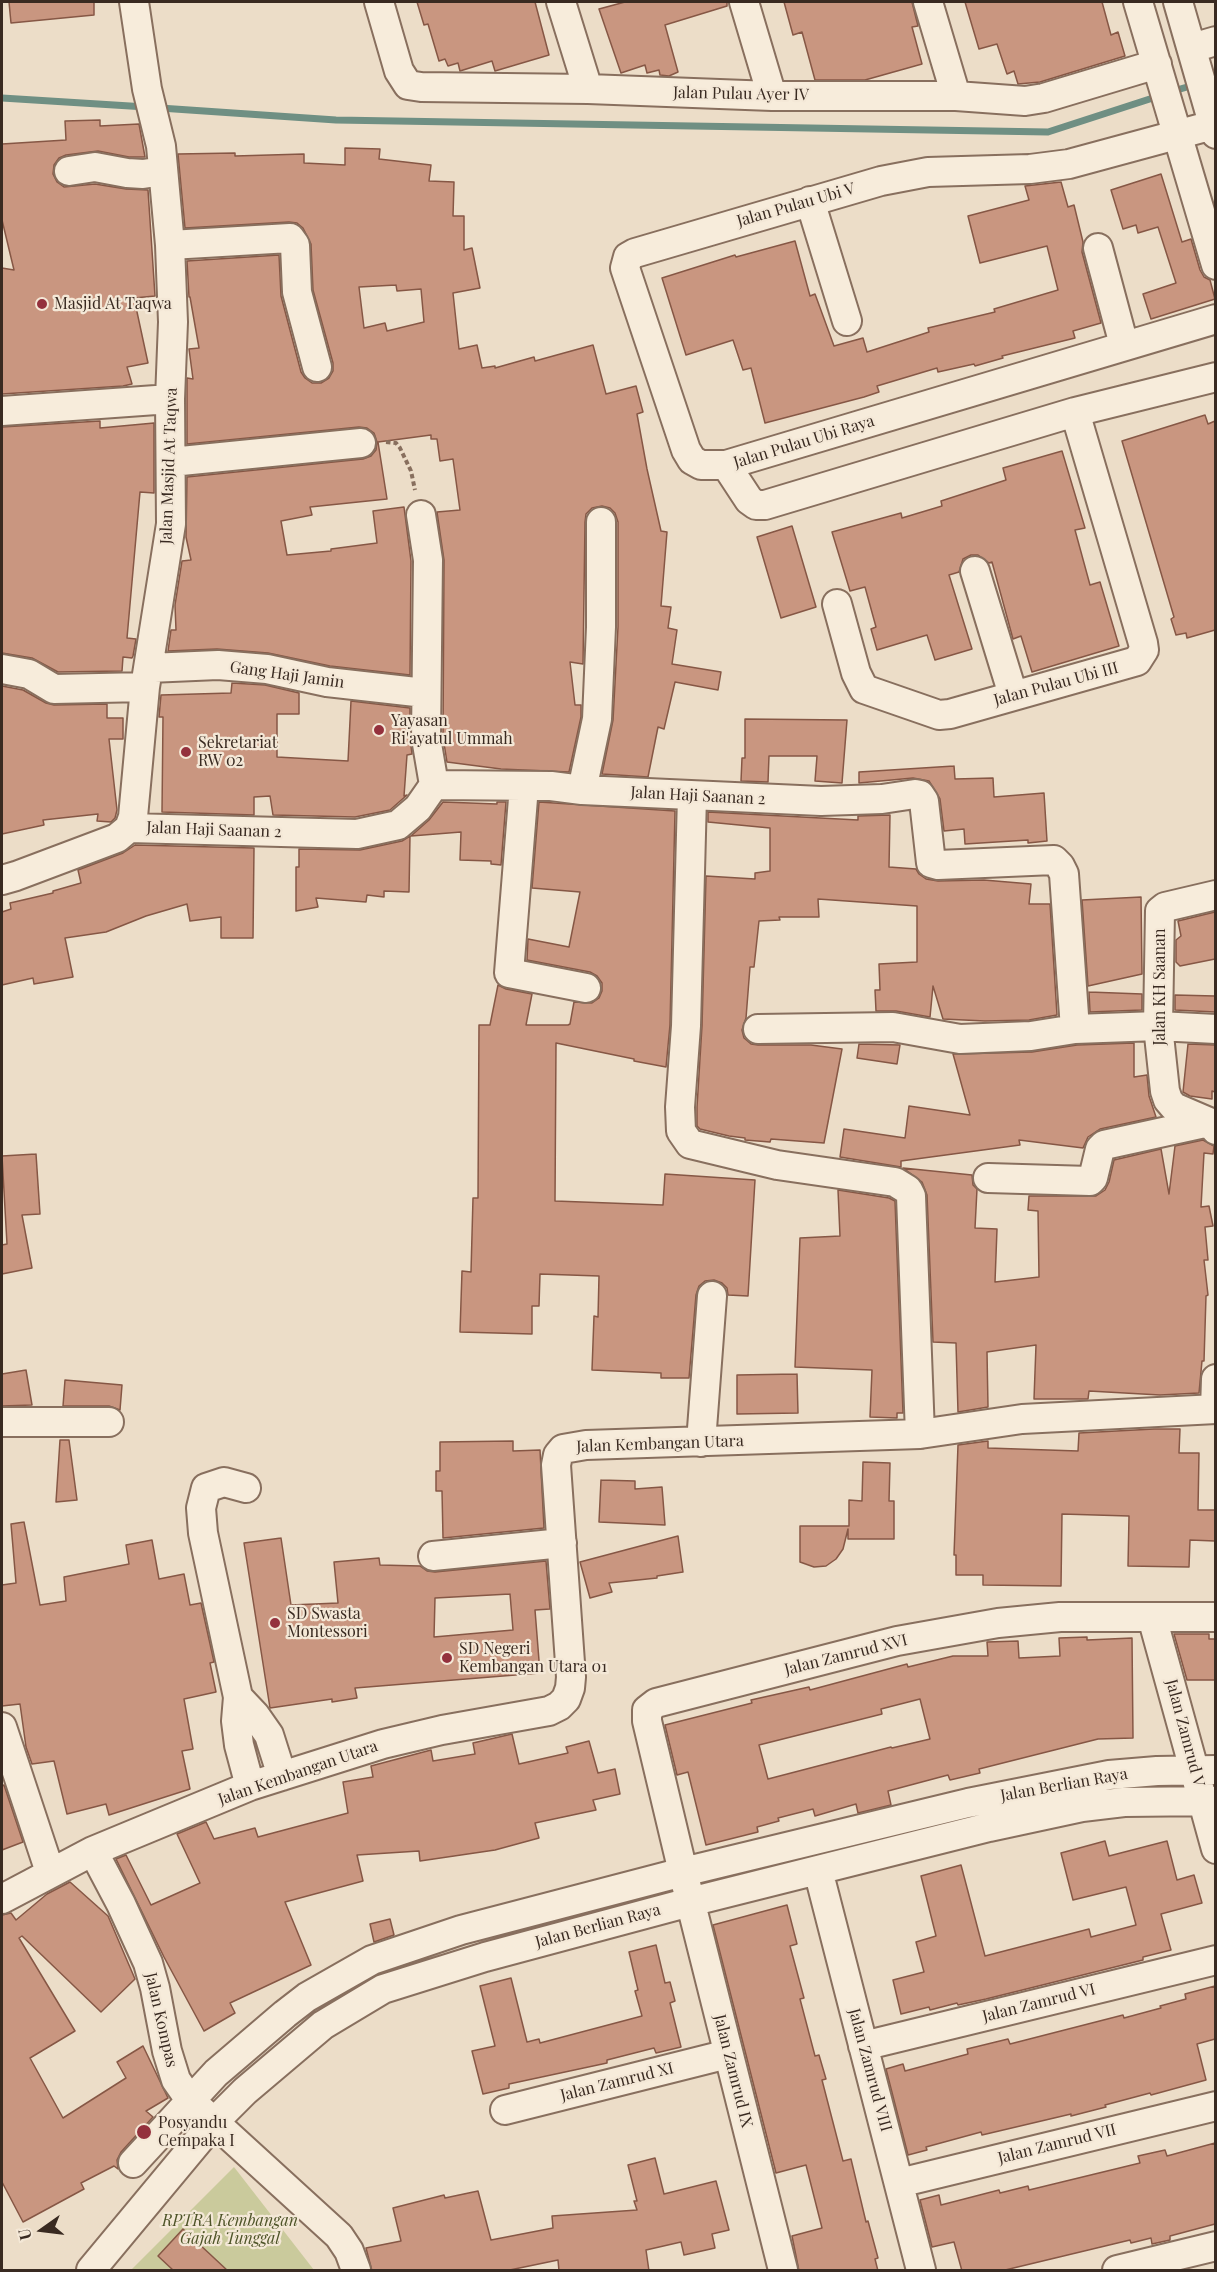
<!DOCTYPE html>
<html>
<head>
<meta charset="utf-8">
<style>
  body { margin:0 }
  #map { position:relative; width:1217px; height:2272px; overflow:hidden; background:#ecddc8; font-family:"Playfair Display",serif }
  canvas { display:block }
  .frame { position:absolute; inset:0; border:3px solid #392a21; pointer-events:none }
  .north { position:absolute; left:12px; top:2200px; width:60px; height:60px; -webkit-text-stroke:4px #f4e8d7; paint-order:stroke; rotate:256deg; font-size:16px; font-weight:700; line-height:24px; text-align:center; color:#392a21 }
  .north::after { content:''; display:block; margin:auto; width:21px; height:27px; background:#392a21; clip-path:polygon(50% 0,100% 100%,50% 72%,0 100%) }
</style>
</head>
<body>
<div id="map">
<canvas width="1217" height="2272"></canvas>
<div class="frame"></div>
<div class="north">U</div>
</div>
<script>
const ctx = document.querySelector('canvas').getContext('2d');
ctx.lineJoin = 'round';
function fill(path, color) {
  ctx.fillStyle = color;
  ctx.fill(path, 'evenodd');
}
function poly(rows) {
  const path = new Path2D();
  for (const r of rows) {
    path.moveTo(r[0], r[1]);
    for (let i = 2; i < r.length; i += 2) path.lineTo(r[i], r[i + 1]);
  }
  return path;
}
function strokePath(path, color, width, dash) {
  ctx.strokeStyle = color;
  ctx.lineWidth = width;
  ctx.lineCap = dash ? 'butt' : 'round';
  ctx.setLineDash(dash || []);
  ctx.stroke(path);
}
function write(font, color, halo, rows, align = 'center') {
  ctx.font = font + ' "Playfair Display",serif';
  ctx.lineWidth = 4.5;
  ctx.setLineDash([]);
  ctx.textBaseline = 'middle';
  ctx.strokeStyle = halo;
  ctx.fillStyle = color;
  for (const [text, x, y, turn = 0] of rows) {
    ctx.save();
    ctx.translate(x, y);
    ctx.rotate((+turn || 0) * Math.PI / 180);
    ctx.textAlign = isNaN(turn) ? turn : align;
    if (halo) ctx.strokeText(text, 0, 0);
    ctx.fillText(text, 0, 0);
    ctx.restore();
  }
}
fill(poly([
  [234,2167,314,2270,131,2270]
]), '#caca9c');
strokePath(poly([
  [1170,92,1194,85],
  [2,98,146,107],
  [160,108,336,120,1048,132,1159,96]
]), '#6f8f83', 7);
const building = poly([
  [9,2,94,2,94,15,11,23,9,2],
  [417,2,535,2,549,55,495,71,492,61,460,71,458,63,448,66,445,59,439,61,428,24,424,25,417,2],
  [625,2,727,2,727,6,665,25,678,72,669,76,660,75,659,70,647,73,645,65,621,73,599,9,625,2],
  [784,2,912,2,918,26,912,27,922,64,865,80,815,80,802,32,793,35,784,2],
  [965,2,1102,2,1111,35,1118,32,1125,56,1040,82,1018,84,1014,71,1007,74,997,44,979,49,965,2],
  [100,120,100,126,139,124,145,157,129,157,98,151,66,155,59,158,54,165,53,174,57,182,64,187,95,184,126,189,148,190,155,296,134,298,148,363,127,367,132,384,123,386,2,394,2,268,14,270,2,220,2,144,66,140,65,121,100,120],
  [345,148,380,149,379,159,431,165,429,181,454,182,453,216,464,216,464,250,472,248,480,288,453,293,459,349,477,345,482,368,495,366,495,368,534,357,535,361,593,345,606,394,636,386,643,412,637,414,647,469,661,531,667,532,661,606,671,607,668,628,677,630,672,664,721,672,718,690,675,682,664,729,658,727,648,777,602,774,613,720,618,627,618,522,615,513,610,508,602,506,592,508,586,514,585,522,583,664,570,662,575,705,581,705,581,717,569,772,501,769,447,762,443,737,444,560,437,512,460,510,453,459,440,461,437,439,431,439,431,435,378,442,387,499,310,507,312,515,281,521,287,555,331,551,331,549,377,543,373,511,404,507,411,561,410,675,330,666,268,653,217,649,168,651,171,630,176,630,175,605,182,561,191,560,186,537,187,477,363,459,371,456,376,450,377,442,374,433,367,428,359,427,187,444,187,378,193,379,189,349,199,348,190,297,189,297,187,261,279,255,281,296,301,372,305,378,312,383,321,383,329,378,333,371,333,363,313,290,311,244,303,228,297,223,289,222,185,228,178,154,235,153,235,156,304,154,304,163,345,165,345,148],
  [396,285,397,291,421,289,424,322,387,331,385,323,364,328,359,287,396,285],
  [1161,174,1182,242,1191,239,1200,270,1204,277,1210,280,1215,299,1151,319,1143,294,1176,283,1158,227,1138,233,1136,225,1123,229,1111,190,1161,174],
  [1061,182,1068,207,1074,205,1083,242,1082,252,1101,323,1073,331,1075,338,1002,356,1003,358,975,366,974,364,938,372,937,368,877,386,879,392,864,397,765,423,751,368,743,370,733,340,686,355,662,278,735,255,736,257,795,241,810,296,815,294,834,346,863,338,867,352,929,332,928,328,995,312,994,309,1058,290,1047,246,980,263,968,216,1029,200,1025,186,1061,182],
  [1205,415,1208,424,1215,421,1215,630,1187,638,1186,633,1176,635,1171,619,1174,617,1122,441,1205,415],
  [100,421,100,428,154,423,154,493,140,492,127,638,136,639,133,656,132,658,123,657,122,671,58,672,32,658,2,653,2,427,100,421],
  [1062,451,1085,528,1075,530,1090,585,1100,582,1119,646,1032,672,1021,636,1013,639,992,562,989,563,978,555,971,555,963,559,959,572,949,575,972,649,935,660,927,635,877,650,871,629,876,627,865,587,850,591,832,532,901,513,902,518,942,506,941,501,1006,480,1003,468,1062,451],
  [792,526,816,607,781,618,757,537,792,526],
  [232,683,265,685,299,693,299,714,277,714,277,757,348,761,351,701,410,708,410,738,412,754,407,755,404,796,407,795,390,810,355,817,273,815,270,796,254,797,254,815,162,812,163,717,159,717,161,695,231,693,232,683],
  [2,686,23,690,46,703,54,705,107,704,107,718,123,718,123,739,109,739,117,810,115,818,111,822,97,821,98,814,43,820,44,825,2,834,2,686],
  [745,719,847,720,842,783,815,781,817,756,769,756,768,782,741,781,742,758,745,758,745,719],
  [954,766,955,779,993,778,994,797,1044,793,1047,841,1028,843,1028,840,965,844,964,829,944,831,940,799,929,781,913,778,859,783,859,772,954,766],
  [443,802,497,804,497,802,506,802,501,865,491,864,491,861,460,860,461,832,411,836,429,820,443,802],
  [539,802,675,811,670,1025,666,1067,634,1061,634,1059,556,1043,555,1201,663,1205,665,1174,755,1180,748,1296,728,1295,727,1288,722,1283,714,1280,705,1281,699,1286,696,1295,689,1378,661,1378,661,1373,592,1370,594,1316,598,1317,599,1276,540,1274,539,1306,532,1306,532,1334,460,1332,462,1271,471,1272,473,1198,478,1198,479,1025,490,1025,498,985,506,989,532,994,526,1025,568,1025,570,1024,574,1002,592,1003,599,998,602,991,602,983,597,976,590,972,527,960,528,939,569,947,580,892,532,888,539,802],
  [708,812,858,820,858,816,890,815,889,867,916,869,919,874,926,879,938,881,984,880,1031,884,1029,904,1050,904,1057,1015,1029,1020,985,1021,943,1019,933,986,930,1017,896,1011,876,1011,875,990,880,990,879,964,917,962,917,906,818,899,819,917,779,917,780,920,759,921,754,967,750,967,746,1018,742,1030,744,1038,751,1044,758,1045,811,1045,842,1049,824,1143,771,1139,770,1142,745,1140,745,1138,729,1136,700,1129,697,1126,697,1107,702,1026,706,876,755,879,755,873,770,871,770,828,708,822,708,812],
  [410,836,409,892,384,891,384,897,367,895,366,902,316,898,318,907,296,911,296,867,299,867,299,849,360,850,402,841,410,836],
  [135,845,254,848,253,938,221,938,221,917,190,921,187,904,146,916,106,932,65,938,73,977,34,984,33,978,2,985,2,912,11,909,10,903,53,893,53,891,81,883,78,870,123,853,135,845],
  [1141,897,1142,974,1088,986,1082,900,1141,897],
  [1215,912,1215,959,1180,966,1176,962,1176,940,1181,936,1178,921,1215,912],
  [1089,992,1142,994,1142,1010,1090,1012,1089,992],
  [1175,995,1215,996,1215,1012,1175,1010,1175,995],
  [1134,1043,1134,1077,1147,1075,1149,1096,1156,1117,1100,1129,1088,1137,1083,1148,1019,1140,1020,1145,901,1161,901,1167,840,1157,844,1129,905,1138,909,1106,970,1115,953,1054,1032,1052,1077,1045,1134,1043],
  [859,1044,900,1045,897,1064,857,1058,859,1044],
  [1188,1044,1215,1045,1215,1092,1212,1091,1212,1099,1190,1096,1183,1092,1188,1044],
  [1203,1140,1214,1146,1213,1154,1204,1153,1201,1207,1209,1206,1213,1226,1205,1227,1208,1260,1204,1260,1208,1295,1206,1296,1204,1361,1202,1361,1199,1393,1160,1395,1089,1391,1088,1399,1034,1399,1036,1345,987,1352,988,1407,958,1412,956,1343,933,1342,927,1195,922,1182,903,1168,972,1175,973,1185,977,1189,975,1228,997,1229,995,1282,1039,1277,1038,1211,1028,1210,1029,1196,1096,1196,1105,1190,1109,1182,1114,1160,1161,1149,1169,1194,1175,1146,1203,1140],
  [36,1154,40,1214,22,1215,32,1268,2,1274,2,1245,7,1244,2,1156,36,1154],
  [838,1190,889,1198,895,1201,903,1413,897,1413,897,1418,870,1417,872,1370,795,1367,800,1238,840,1236,838,1190],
  [26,1370,32,1405,2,1406,2,1374,26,1370],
  [797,1374,798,1413,737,1414,737,1375,797,1374],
  [65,1380,122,1385,120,1410,109,1406,63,1406,65,1380],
  [1154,1429,1180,1429,1179,1453,1199,1453,1198,1510,1215,1510,1215,1541,1190,1540,1189,1567,1128,1566,1129,1516,1062,1514,1061,1586,983,1585,983,1575,956,1575,956,1555,954,1555,958,1445,988,1441,988,1448,1078,1451,1079,1433,1154,1429],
  [60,1440,69,1440,77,1500,56,1502,60,1440],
  [513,1441,513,1451,540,1450,544,1528,443,1538,442,1491,436,1491,436,1471,440,1471,440,1442,513,1441],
  [863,1462,890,1463,889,1501,894,1501,894,1539,848,1539,848,1529,843,1549,836,1559,826,1566,814,1567,800,1562,800,1526,849,1526,849,1500,862,1501,863,1462],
  [601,1480,635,1481,635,1489,662,1487,665,1525,599,1522,601,1480],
  [24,1522,40,1605,66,1601,64,1577,129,1564,126,1545,152,1540,159,1579,184,1574,190,1605,201,1603,214,1662,210,1663,216,1692,184,1699,193,1749,182,1751,190,1789,109,1815,106,1804,67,1814,54,1761,32,1764,26,1747,20,1704,2,1706,2,1585,16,1583,11,1524,24,1522],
  [678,1536,683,1572,657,1576,657,1578,609,1583,612,1592,590,1598,580,1562,678,1536],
  [281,1538,291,1605,338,1603,334,1562,379,1558,380,1565,420,1566,427,1571,435,1572,546,1561,550,1609,535,1610,540,1673,355,1688,357,1698,332,1702,332,1699,270,1708,244,1543,281,1538],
  [510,1594,513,1630,434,1637,435,1598,510,1594],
  [1174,1634,1209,1634,1209,1639,1215,1639,1215,1680,1187,1680,1174,1634],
  [1087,1637,1087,1640,1132,1638,1133,1738,1098,1739,979,1769,980,1773,950,1780,948,1775,888,1791,891,1805,858,1813,856,1804,815,1816,813,1809,778,1818,779,1821,757,1827,758,1832,706,1845,688,1772,677,1775,665,1725,752,1703,751,1700,809,1687,810,1690,907,1664,908,1667,953,1656,988,1656,987,1642,1018,1641,1019,1658,1060,1656,1059,1638,1087,1637],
  [920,1699,930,1739,892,1748,891,1747,768,1779,759,1745,882,1714,881,1709,920,1699],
  [512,1734,519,1764,568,1753,566,1747,589,1741,598,1773,615,1769,620,1794,593,1800,596,1810,535,1823,539,1838,495,1850,420,1861,419,1851,357,1855,363,1881,285,1902,311,1965,230,2003,235,2013,204,2031,164,1957,116,1859,126,1855,151,1905,200,1883,177,1834,206,1822,214,1839,255,1828,258,1837,348,1813,343,1782,373,1777,371,1766,431,1750,433,1761,475,1754,473,1743,512,1734],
  [4,1785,23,1842,2,1850,2,1786,4,1785],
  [1105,1841,1109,1856,1167,1841,1177,1880,1194,1875,1202,1903,1161,1914,1171,1950,1143,1957,1143,1960,986,1999,958,2005,957,2003,930,2010,929,2007,901,2014,893,1980,924,1972,916,1942,936,1936,921,1876,961,1865,985,1956,1089,1929,1091,1937,1136,1925,1126,1887,1073,1900,1061,1853,1105,1841],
  [70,1882,108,1916,135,1979,101,2012,22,1936,19,1938,75,2031,30,2058,63,2118,126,2078,117,2062,143,2046,168,2098,146,2111,153,2117,121,2152,117,2160,118,2169,114,2166,81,2183,84,2189,23,2222,2,2182,2,1915,11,1913,16,1920,47,1894,70,1882],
  [787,1905,797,1944,790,1946,804,1998,800,1999,815,2056,819,2055,826,2079,822,2080,843,2161,851,2159,866,2222,868,2221,878,2258,875,2259,878,2271,799,2271,792,2236,822,2228,806,2165,776,2173,713,1925,787,1905],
  [390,1919,394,1935,374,1942,370,1924,390,1919],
  [656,1945,665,1983,670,1982,675,2001,670,2003,681,2047,656,2053,654,2048,607,2060,607,2063,509,2084,509,2088,483,2094,472,2051,495,2046,480,1986,511,1978,527,2042,539,2039,540,2043,642,2016,635,1991,638,1990,629,1952,656,1945],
  [1215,1986,1215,2039,1197,2044,1206,2080,1151,2095,1150,2093,1105,2105,1106,2107,1071,2116,1071,2114,982,2135,981,2132,926,2147,927,2150,908,2155,886,2069,903,2064,905,2071,968,2054,967,2049,1008,2039,1010,2044,1123,2015,1124,2018,1161,2008,1160,2006,1186,1999,1185,1994,1215,1986],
  [1215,2143,1215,2224,1170,2236,1170,2240,1152,2244,1151,2238,1131,2243,1130,2240,1001,2271,962,2271,954,2242,932,2247,920,2200,939,2195,941,2205,999,2190,1000,2193,1028,2186,1029,2190,1140,2163,1138,2156,1165,2150,1167,2156,1215,2143],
  [655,2158,664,2194,716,2181,729,2230,712,2234,715,2248,684,2255,681,2242,646,2250,649,2271,559,2271,558,2260,505,2271,372,2271,366,2248,401,2241,393,2208,444,2195,445,2198,478,2191,491,2240,553,2228,552,2216,637,2210,634,2201,637,2201,628,2165,655,2158],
  [183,2229,228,2271,174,2271,158,2256,183,2229]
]);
fill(building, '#c99680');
strokePath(building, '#865745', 1.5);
const minor = poly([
  [379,2,399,71,408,85,421,87,588,89,772,96,956,96,1025,101,1044,98,1157,64],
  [561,2,588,89],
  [744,2,772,96],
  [928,2,956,96],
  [1138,2,1216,265],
  [1178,2,1216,134],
  [1192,48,1216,41],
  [1213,125,1069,164,1030,169,928,172,881,181,635,253,628,257,625,268,686,450,692,460,701,465,726,465,1216,319],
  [69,171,95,167,127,173,143,174,163,171],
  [810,201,847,321],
  [170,245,290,238,295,245,297,292,317,367],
  [1098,248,1124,345],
  [2,411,170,399],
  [171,462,361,443],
  [726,465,749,500,756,505,765,505,1075,412,1216,377],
  [421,515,428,560,426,738,434,785],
  [975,571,1013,695],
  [837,604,856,673,864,689,939,715,950,714,1137,661,1144,650,1143,643,1075,412],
  [149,668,218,665,267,669,327,682,425,693],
  [2,669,29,674,54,689,145,687],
  [524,786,509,973,586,988],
  [582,790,597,719,601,627,601,522],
  [692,796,686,1026,680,1107,681,1131,690,1144,777,1165,895,1182,908,1190,911,1196,920,1434],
  [129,828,357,834,398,825,418,808,434,785,551,786,582,790,821,801,882,799,915,794,920,795,924,801,931,863,938,865,1054,860,1060,866,1064,874,1075,1029],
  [2,880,16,876,117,838,129,828,133,817,145,687,171,524,170,399,173,322,170,245,161,146,147,89,134,2],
  [1216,895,1165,907,1160,911,1158,1026,1165,1091,1168,1100,1174,1107,1209,1122,1216,1130],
  [758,1029,893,1027,960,1039,1031,1036,1075,1029,1158,1026,1216,1029],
  [988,1178,1090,1181,1093,1178,1100,1149,1104,1145,1209,1122],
  [1215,1409,1216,1379],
  [2,1422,109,1422],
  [701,1442,712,1296],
  [246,1488,224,1482,206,1488,201,1508,203,1533,238,1697,236,1721,239,1745,250,1786],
  [433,1556,562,1543],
  [1152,1617,1216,1849],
  [238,1697,255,1715,269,1735,282,1776],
  [2,1727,50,1872],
  [93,1851,121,1904,148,1963,155,1988,167,2051,176,2080,190,2100,202,2111,339,2236,349,2251,356,2270],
  [818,1870,921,2270],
  [2,1899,93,1851,250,1786,383,1744,442,1730,549,1711,559,1706,566,1699,570,1688,571,1677,556,1465,558,1455,563,1449,586,1445,920,1434,1022,1419,1216,1409],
  [863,2046,1216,1960],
  [505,2110,728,2054],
  [133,2163,216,2073,285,2014,307,1997,372,1960,461,1930,683,1872,968,1803,1109,1775,1157,1771,1216,1770],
  [899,2183,1216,2106],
  [91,2270,214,2122,245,2091,323,2025,383,1989,485,1957,690,1902,989,1827,1082,1807,1124,1802,1216,1801],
  [783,2270,683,1872,647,1721,647,1710,656,1703,897,1641,998,1623,1060,1617,1216,1617],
  [1117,2270,1216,2246]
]);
strokePath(minor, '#886f5e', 32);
strokePath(poly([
  [386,442,396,443,400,448,411,471,415,490]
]), '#886f5e', 4, [4.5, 3]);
strokePath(minor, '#f7ecdb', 28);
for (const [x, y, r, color] of [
  [42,304,6,"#94313d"],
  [379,730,6,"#94313d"],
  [186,752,6,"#94313d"],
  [275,1623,6,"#94313d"],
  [447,1658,6,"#94313d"],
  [144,2132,8,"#94313d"]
]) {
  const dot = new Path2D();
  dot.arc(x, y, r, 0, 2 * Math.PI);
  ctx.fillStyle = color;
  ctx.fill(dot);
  strokePath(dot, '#f4e8d7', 2);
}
write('16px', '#392a21', '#f4e8d7', [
  ["Jalan Pulau Ayer IV",741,94,1],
  ["Jalan Pulau Ubi V",796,205,-16],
  ["Jalan Pulau Ubi Raya",804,442,-17],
  ["Jalan Masjid At Taqwa",169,466,-88],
  ["Gang Haji Jamin",287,675,8],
  ["Jalan Pulau Ubi III",1056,684,-15],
  ["Jalan Haji Saanan 2",698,796,3],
  ["Jalan Haji Saanan 2",214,830,2],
  ["Jalan KH Saanan",1160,987,-90],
  ["Jalan Kembangan Utara",660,1444,-2],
  ["Jalan Zamrud XVI",846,1655,-14],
  ["Jalan Zamrud V",1185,1733,75],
  ["Jalan Kembangan Utara",298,1773,-19],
  ["Jalan Berlian Raya",1064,1785,-10],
  ["Jalan Berlian Raya",598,1926,-15],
  ["Jalan Zamrud VI",1039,2003,-14],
  ["Jalan Kompas",161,2020,77],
  ["Jalan Zamrud VIII",870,2070,75],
  ["Jalan Zamrud IX",733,2071,76],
  ["Jalan Zamrud XI",617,2082,-14],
  ["Jalan Zamrud VII",1057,2144,-14]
]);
write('16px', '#392a21', '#f4e8d7', [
  ["Masjid At Taqwa",54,304],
  ["Yayasan",391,721],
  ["Ri'ayatul Ummah",391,739],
  ["Sekretariat",198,743],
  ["RW 02",198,761],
  ["SD Swasta",287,1614],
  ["Montessori",287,1632],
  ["SD Negeri",459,1649],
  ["Kembangan Utara 01",459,1667],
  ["Posyandu",158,2123],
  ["Cempaka I",158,2141]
], 'left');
write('italic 16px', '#4e5428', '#f4e8d7', [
  ["RPTRA Kembangan",230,2221],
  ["Gajah Tunggal",230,2239]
]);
</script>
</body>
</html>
